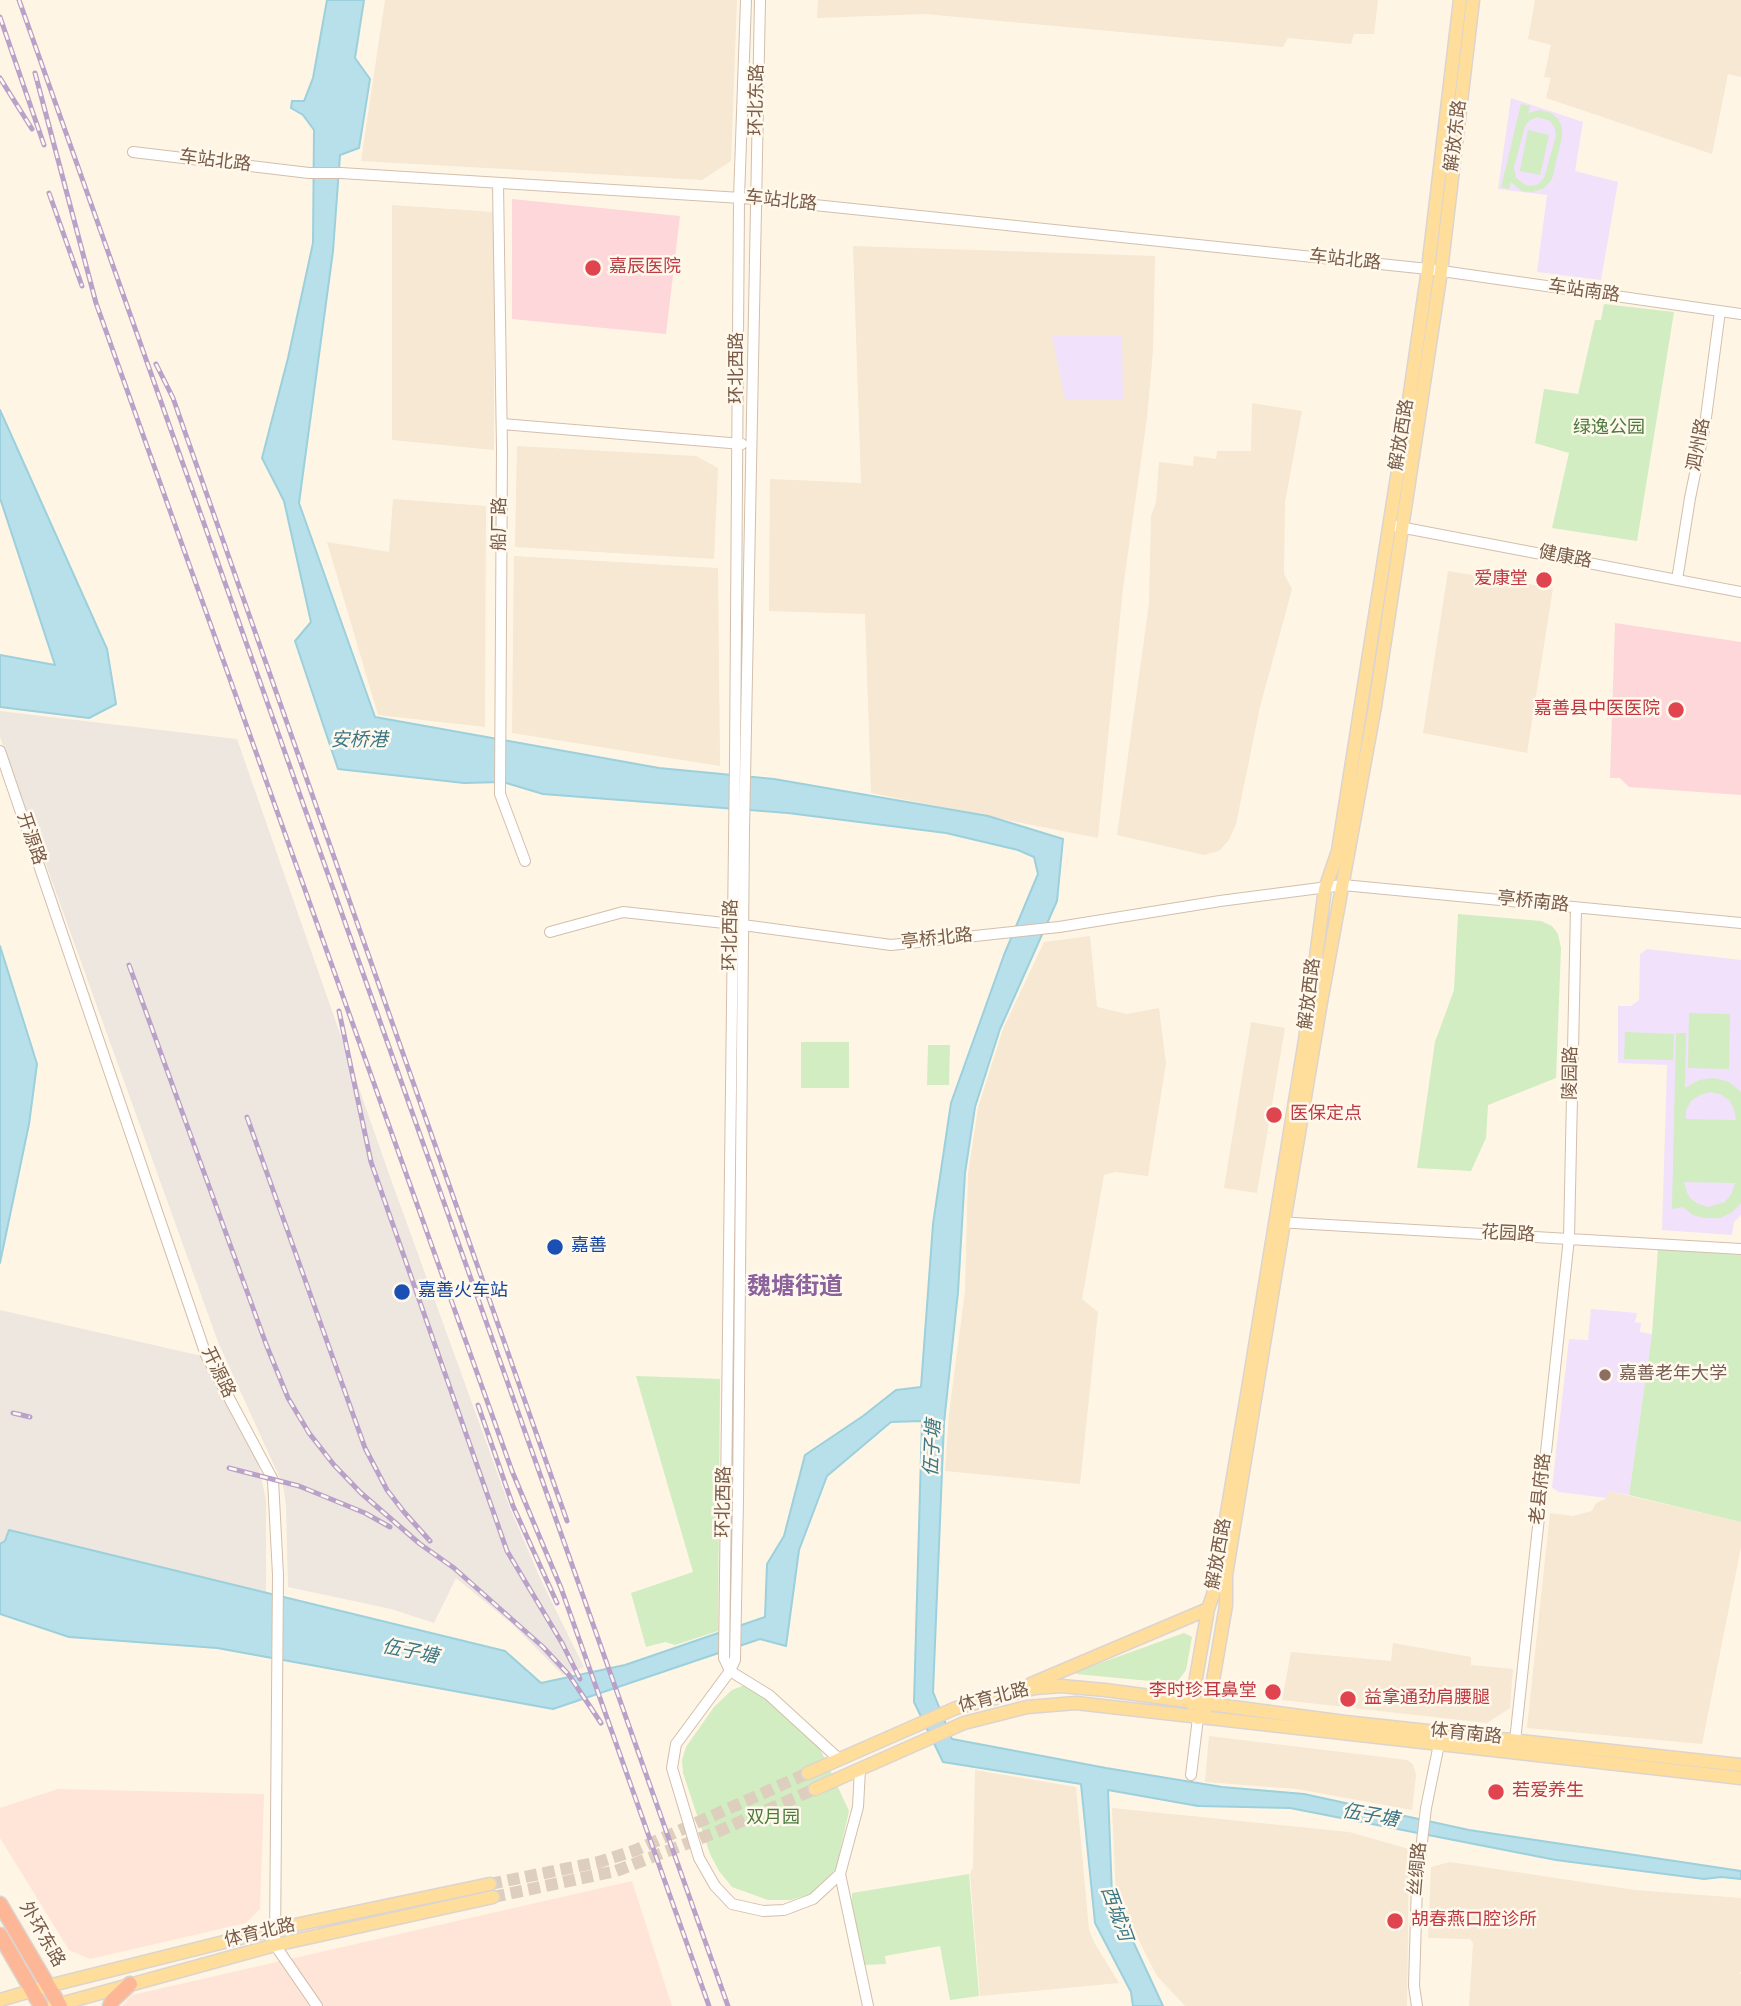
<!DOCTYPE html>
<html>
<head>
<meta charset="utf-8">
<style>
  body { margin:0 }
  canvas { display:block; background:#fef5e5 }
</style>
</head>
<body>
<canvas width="1741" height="2006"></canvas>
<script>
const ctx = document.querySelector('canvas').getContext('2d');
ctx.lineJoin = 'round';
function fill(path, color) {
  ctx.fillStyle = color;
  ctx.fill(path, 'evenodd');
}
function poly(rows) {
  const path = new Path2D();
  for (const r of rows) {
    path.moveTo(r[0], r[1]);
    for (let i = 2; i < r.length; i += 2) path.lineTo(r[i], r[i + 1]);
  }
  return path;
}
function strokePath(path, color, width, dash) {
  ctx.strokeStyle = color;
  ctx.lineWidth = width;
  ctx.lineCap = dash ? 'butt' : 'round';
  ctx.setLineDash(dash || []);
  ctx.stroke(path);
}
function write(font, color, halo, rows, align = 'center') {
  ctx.font = font + ' "Source Sans 3","Noto Sans SC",sans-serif';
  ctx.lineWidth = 5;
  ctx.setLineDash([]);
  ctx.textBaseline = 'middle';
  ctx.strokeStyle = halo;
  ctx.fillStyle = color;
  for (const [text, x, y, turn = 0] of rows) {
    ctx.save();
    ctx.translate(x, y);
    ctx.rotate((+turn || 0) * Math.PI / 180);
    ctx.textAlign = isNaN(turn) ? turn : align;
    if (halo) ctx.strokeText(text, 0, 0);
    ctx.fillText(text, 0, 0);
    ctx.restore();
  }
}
fill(poly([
  [385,0,737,0,731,161,702,180,361,161],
  [818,0,1378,0,1374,34,1354,34,1351,44,1288,38,1283,47,925,14,817,18],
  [1535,0,1741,0,1741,77,1728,74,1712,154,1546,98,1551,78,1544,77,1551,45,1528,39],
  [392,205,494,212,494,450,392,440],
  [853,246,1155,256,1153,351,1147,418,1123,588,1098,838,871,793,865,614,769,611,770,479,861,483],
  [1252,403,1302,411,1285,502,1284,574,1292,589,1260,707,1236,824,1229,840,1219,851,1204,855,1117,835,1149,604,1151,516,1156,502,1159,462,1193,466,1194,456,1216,459,1217,451,1251,451],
  [517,446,696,456,718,468,714,559,515,547],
  [393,499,486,506,485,727,378,715,327,542,389,552],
  [514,556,718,568,720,766,512,733],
  [1448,571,1553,588,1527,753,1423,733],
  [1090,936,1097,1007,1127,1014,1159,1008,1166,1063,1148,1176,1115,1172,1104,1175,1082,1299,1098,1312,1080,1484,945,1471,949,1414,965,1291,968,1174,978,1108,1003,1029,1044,942],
  [1251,1022,1285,1028,1257,1193,1224,1188],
  [1609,1491,1741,1522,1741,1547,1702,1744,1527,1728,1550,1513,1573,1516,1592,1511,1596,1503,1607,1498],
  [1393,1643,1471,1657,1471,1665,1513,1669,1510,1708,1487,1723,1282,1700,1291,1652,1391,1661],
  [1209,1736,1407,1760,1413,1764,1416,1775,1412,1810,1297,1789,1205,1782],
  [975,1770,1076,1787,1089,1930,1095,1944,1119,1983,980,1996,970,1874,973,1867],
  [1112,1808,1349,1832,1409,1849,1407,2006,1185,2006,1157,1976,1116,1895],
  [1450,1862,1635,1890,1741,1898,1741,1972,1738,1973,1741,1974,1741,2006,1469,2006,1473,1943,1470,1939,1428,1938,1431,1867]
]), '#f6e8d2');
fill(poly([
  [58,1789,264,1794,260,1909,246,1923,90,1959,69,1950,0,1838,0,1808],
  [632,1881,672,2006,122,2006,132,1995]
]), '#ffe5d8');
fill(poly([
  [0,711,237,739,389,1174,510,1508,540,1578,584,1667,563,1675,512,1624,456,1578,434,1623,391,1609,288,1587,286,1506,283,1485,218,1342,0,737],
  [0,1310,202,1356,258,1463,266,1500,266,1592,9,1531,5,1542,0,1544]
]), '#eee7df');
fill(poly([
  [1511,98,1583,122,1575,171,1618,182,1601,280,1537,272,1547,195,1498,189],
  [1052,335,1122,335,1123,400,1065,400],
  [1647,949,1741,960,1741,1215,1734,1222,1732,1235,1662,1230,1667,1065,1618,1063,1618,1006,1631,1006,1639,1000,1640,954],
  [1591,1309,1637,1313,1635,1322,1641,1323,1640,1332,1652,1334,1629,1495,1609,1491,1607,1498,1558,1492,1552,1487,1569,1339,1588,1340]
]), '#f2e1fb');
fill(poly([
  [512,199,680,216,666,334,512,319],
  [1615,623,1741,642,1741,795,1629,787,1620,778,1610,778]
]), '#fdd7da');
fill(poly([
  [1521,104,1530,106,1528,113,1540,110,1551,113,1558,119,1562,127,1562,137,1552,179,1544,188,1533,192,1522,191,1511,182,1509,189,1501,187],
  [1538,117,1550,121,1555,128,1556,136,1544,178,1537,185,1527,186,1516,178,1514,167,1525,126,1530,120],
  [1528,130,1549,135,1540,175,1520,171],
  [1604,304,1674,312,1637,541,1552,528,1569,453,1535,443,1544,389,1578,394,1595,320,1601,320],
  [1458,914,1541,921,1552,926,1558,934,1561,948,1556,1078,1488,1105,1486,1138,1471,1171,1417,1168,1435,1042,1454,990],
  [1689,1013,1730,1014,1729,1069,1688,1068],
  [1625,1032,1674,1034,1673,1060,1624,1059],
  [1676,1033,1686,1033,1685,1088,1699,1080,1714,1078,1729,1082,1741,1092,1741,1203,1731,1213,1720,1218,1704,1218,1693,1215,1683,1207,1672,1209],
  [1710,1092,1720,1094,1729,1100,1734,1109,1736,1120,1686,1119,1686,1110,1691,1101,1700,1095],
  [1684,1182,1734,1183,1735,1183,1732,1193,1725,1202,1708,1207,1698,1204,1691,1199,1687,1193],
  [801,1042,849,1042,849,1088,801,1088],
  [928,1045,950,1045,949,1085,927,1085],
  [1658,1249,1741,1255,1741,1522,1629,1495,1652,1334],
  [636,1376,720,1379,718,1631,675,1645,665,1642,646,1647,631,1593,693,1572],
  [1184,1633,1192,1637,1186,1670,1178,1681,1171,1683,1076,1674,1078,1671],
  [745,1685,768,1699,817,1742,849,1811,836,1869,811,1894,791,1900,768,1900,732,1887,719,1871,710,1854,683,1773,682,1760,686,1747,714,1707,732,1690],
  [969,1874,979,1996,950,2000,940,1946,885,1956,886,1964,864,1965,852,1920,852,1893]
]), '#d1edc1');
const water = poly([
  [327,0,364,0,355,58,370,79,359,148,340,155,333,251,299,503,375,717,659,768,774,779,988,816,1063,839,1057,901,1000,1029,975,1107,965,1173,958,1292,944,1423,933,1692,952,1739,1106,1768,1222,1787,1304,1794,1469,1830,1741,1871,1741,1879,1721,1877,1704,1879,1556,1860,1290,1808,1198,1806,1108,1790,1112,1896,1163,2006,1133,2006,1131,1992,1095,1923,1081,1784,943,1762,914,1702,922,1421,891,1422,827,1476,799,1550,786,1646,760,1639,553,1709,217,1648,69,1637,0,1614,0,1544,5,1541,9,1530,505,1651,541,1683,625,1665,765,1617,767,1564,784,1536,805,1455,863,1416,896,1390,921,1387,933,1224,951,1103,1004,955,1038,874,1034,857,1018,850,946,833,788,813,543,794,503,782,464,783,338,769,295,641,311,622,284,501,262,458,288,358,313,243,314,130,303,115,291,108,292,101,304,101,313,78,327,0],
  [0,410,107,649,116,704,89,718,0,707,0,655,55,665,0,498,0,410],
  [0,946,37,1064,29,1124,0,1263,0,946]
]);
fill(water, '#b7e0ea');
strokePath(water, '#9cd0dc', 2);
strokePath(poly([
  [490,1884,599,1862,636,1850,808,1773],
  [493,1897,616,1871,719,1831,815,1789]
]), '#ddcebe', 12, [12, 6]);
const minor = poly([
  [746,0,739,198,735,760,724,1658,730,1671,769,1695,839,1759],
  [760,0,744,831,738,1500,735,1660,730,1671,676,1744,672,1768,699,1858,715,1886,732,1904,763,1911,784,1910,813,1899,840,1874,858,1807,860,1769],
  [133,152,309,173,341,173,757,199,1428,269,1741,314],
  [498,183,502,451,500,794,525,861],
  [502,424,742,444],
  [1389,525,1741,592],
  [1677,580,1690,498,1705,425,1720,311],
  [0,751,206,1355,273,1480,278,1575,275,1945,317,2006],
  [550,932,623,912,743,925,891,945,1059,927,1220,901,1343,885,1741,923],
  [1277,1222,1741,1249],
  [1515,1741,1569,1238,1576,908],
  [1191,1775,1198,1718],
  [840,1874,868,2006],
  [1417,2006,1414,1986,1417,1883,1426,1808,1440,1739]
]);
const major = poly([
  [1031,1684,1208,1609],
  [1198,1718,1209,1704,1226,1605,1226,1575,1284,1222,1321,1002,1375,706,1441,271,1473,0],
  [1198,1718,1192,1701,1208,1609,1213,1595,1249,1383,1305,1040,1325,889,1338,851,1408,407,1428,269,1460,0],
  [808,1773,956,1708,1035,1688,1061,1686,1105,1690,1345,1722,1741,1765],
  [815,1789,964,1723,1027,1707,1076,1703,1741,1778],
  [0,2000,48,1986,276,1929,490,1884],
  [53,2006,275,1945,493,1897]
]);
const highway = poly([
  [0,1904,60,2006],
  [0,1935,41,2006],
  [110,2006,112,2001,130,1984]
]);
strokePath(minor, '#d3bfac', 12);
strokePath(major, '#dcd4cf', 15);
strokePath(highway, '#dcd4cf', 17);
strokePath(minor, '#fff', 10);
strokePath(major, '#ffde9b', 12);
strokePath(highway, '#fdb696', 14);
const rail = poly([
  [19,0,728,2006],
  [0,17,44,145],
  [35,73,96,303,512,1471,561,1588,709,2006],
  [0,78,32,129],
  [49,193,82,286],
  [156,364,173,398,567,1521],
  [129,965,266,1344,288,1398,309,1433,334,1465,361,1493,420,1544,454,1568,543,1647,569,1675,601,1723],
  [339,1011,371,1162,507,1551,562,1643,580,1679],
  [247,1117,365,1448,387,1490,404,1512,430,1541],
  [478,1405,513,1506,557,1603],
  [13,1413,30,1417],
  [229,1468,299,1486,365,1513,390,1527]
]);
strokePath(rail, '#b9a1c9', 5);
strokePath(rail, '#fff9ed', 2.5, [8]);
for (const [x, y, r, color] of [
  [593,268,9,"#e0444e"],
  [1544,580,9,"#e0444e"],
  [1676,710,9,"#e0444e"],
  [1274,1115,9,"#e0444e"],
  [555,1247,9,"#1a4fb4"],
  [402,1292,9,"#1a4fb4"],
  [1605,1375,7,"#8d6e63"],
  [1273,1692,9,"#e0444e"],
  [1348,1699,9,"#e0444e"],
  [1496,1792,9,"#e0444e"],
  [1395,1921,9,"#e0444e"]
]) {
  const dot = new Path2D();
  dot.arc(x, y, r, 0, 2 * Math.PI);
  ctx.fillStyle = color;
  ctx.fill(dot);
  strokePath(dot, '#fff9ed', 2.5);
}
write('18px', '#795b47', '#fff9ed', [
  ["环北东路",758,100,-89],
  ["解放东路",1457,136,-83],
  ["车站北路",215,162,7],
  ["车站北路",781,202,6],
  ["车站北路",1345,261,6],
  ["车站南路",1584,292,8],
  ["环北西路",738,368,-90],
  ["解放西路",1403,435,-81],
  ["泗州路",1700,445,-79],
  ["船厂路",501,524,-89],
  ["健康路",1565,558,11],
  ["开源路",30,839,71],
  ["亭桥南路",1533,903,6],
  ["环北西路",732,935,-89],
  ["亭桥北路",937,940,-6],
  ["解放西路",1311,994,-83],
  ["陵园路",1572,1073,-89],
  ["花园路",1508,1235,3],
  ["开源路",217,1373,64],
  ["老县府路",1542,1489,-84],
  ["环北西路",725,1502,-89],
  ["解放西路",1220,1554,-80],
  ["体育北路",994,1699,-14],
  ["体育南路",1466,1735,6],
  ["丝绸路",1419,1869,-85],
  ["体育北路",260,1934,-13],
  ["外环东路",41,1935,60]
]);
write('18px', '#be3a42', '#fff9ed', [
  ["嘉辰医院",609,268],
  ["爱康堂",1528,580,"right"],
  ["嘉善县中医医院",1660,710,"right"],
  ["医保定点",1290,1115],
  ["李时珍耳鼻堂",1257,1692,"right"],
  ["益拿通劲肩腰腿",1364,1699],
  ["若爱养生",1512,1792],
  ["胡春燕口腔诊所",1411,1921]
], 'left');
write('18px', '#4b7a3c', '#fff9ed', [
  ["绿逸公园",1609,429],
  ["双月园",773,1819]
]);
write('18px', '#164399', '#fff9ed', [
  ["嘉善",571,1247],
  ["嘉善火车站",418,1292]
], 'left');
write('18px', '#785e54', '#fff9ed', [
  ["嘉善老年大学",1619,1375]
], 'left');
write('italic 19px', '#3c7787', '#fff9ed', [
  ["安桥港",359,742],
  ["伍子塘",934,1448,-87],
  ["伍子塘",410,1653,11],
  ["伍子塘",1370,1817,10],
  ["西城河",1115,1914,70]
]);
write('bold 24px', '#8c629d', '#fff9ed', [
  ["魏塘街道",795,1289]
]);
</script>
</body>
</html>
